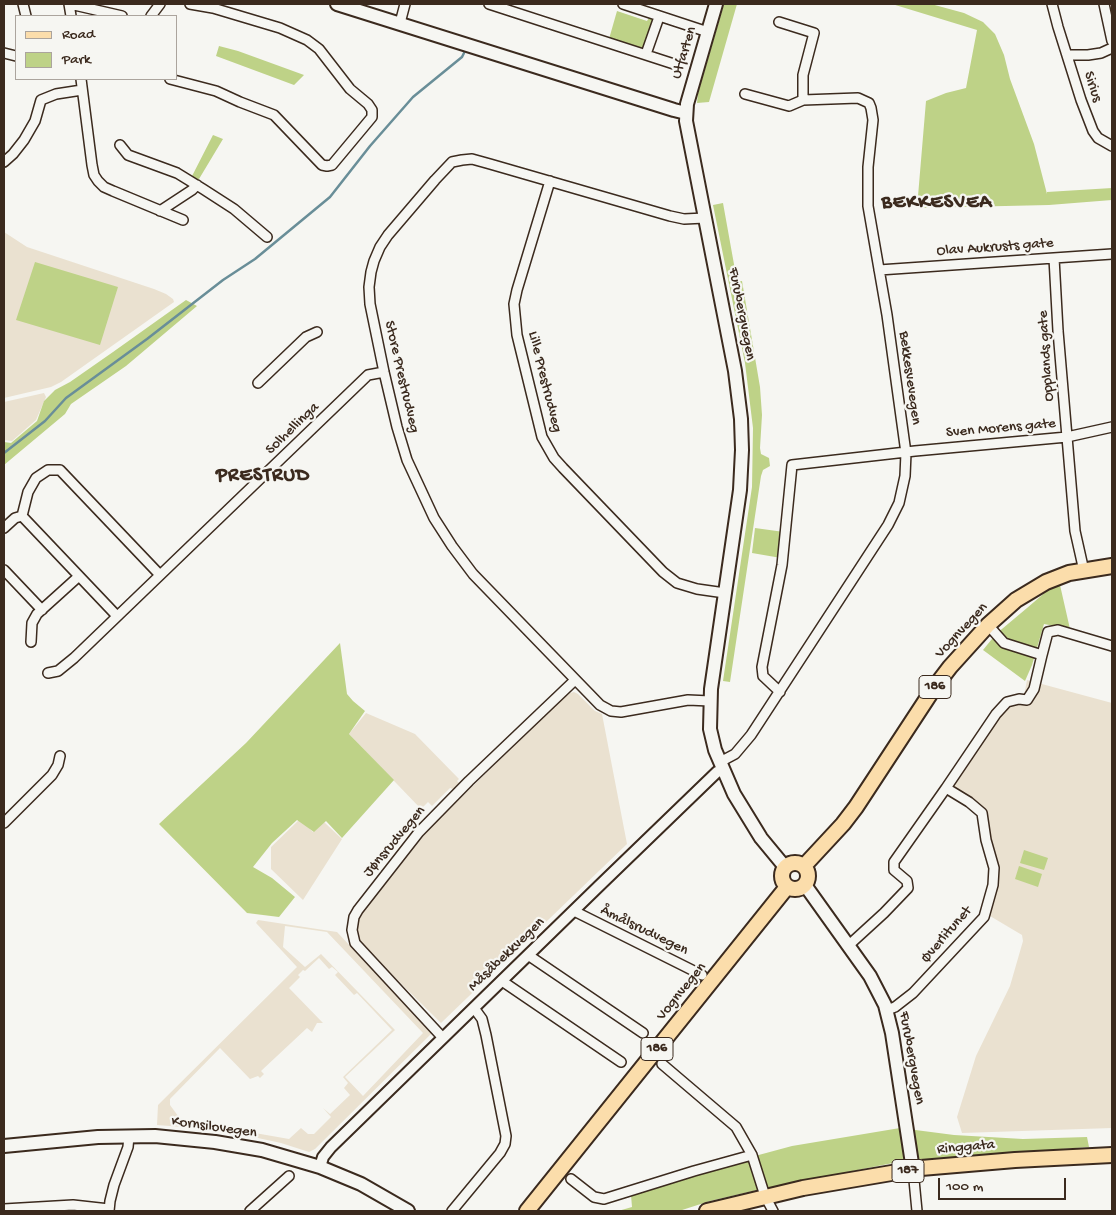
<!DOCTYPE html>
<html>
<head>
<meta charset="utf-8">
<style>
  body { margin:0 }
  #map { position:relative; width:1116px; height:1215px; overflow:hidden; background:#f6f6f2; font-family:"Gochi Hand",sans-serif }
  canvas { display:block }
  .frame { position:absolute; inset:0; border:5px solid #3b2a1e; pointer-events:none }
  .legend { position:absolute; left:15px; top:15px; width:162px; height:65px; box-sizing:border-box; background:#f6f6f2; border:1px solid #aba49d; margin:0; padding:6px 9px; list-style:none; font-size:15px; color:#3b2a1e }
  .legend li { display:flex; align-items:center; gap:10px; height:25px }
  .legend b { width:25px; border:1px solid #aba49d }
  .scale { position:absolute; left:938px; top:1178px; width:128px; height:22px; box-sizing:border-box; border:2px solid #3b2a1e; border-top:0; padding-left:6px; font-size:15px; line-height:18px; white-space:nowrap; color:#3b2a1e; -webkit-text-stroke:4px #f6f6f2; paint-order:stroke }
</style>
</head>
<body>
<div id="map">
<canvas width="1116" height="1215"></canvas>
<div class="frame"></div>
<ul class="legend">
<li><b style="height:6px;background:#fbddab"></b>Road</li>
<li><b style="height:14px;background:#bed287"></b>Park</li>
</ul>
<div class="scale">100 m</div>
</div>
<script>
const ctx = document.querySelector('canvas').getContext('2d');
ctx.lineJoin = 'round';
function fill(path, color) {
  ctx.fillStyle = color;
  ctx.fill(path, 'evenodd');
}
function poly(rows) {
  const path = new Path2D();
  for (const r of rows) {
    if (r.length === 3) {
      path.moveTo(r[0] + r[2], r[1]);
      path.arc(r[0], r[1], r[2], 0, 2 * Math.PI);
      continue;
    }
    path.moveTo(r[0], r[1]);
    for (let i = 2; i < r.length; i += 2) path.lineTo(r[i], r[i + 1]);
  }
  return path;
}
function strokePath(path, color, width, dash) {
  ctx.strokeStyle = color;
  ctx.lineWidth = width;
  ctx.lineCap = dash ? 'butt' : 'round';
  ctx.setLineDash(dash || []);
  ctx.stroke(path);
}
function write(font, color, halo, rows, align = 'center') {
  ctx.font = font + ' "Gochi Hand",sans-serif';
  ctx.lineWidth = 4.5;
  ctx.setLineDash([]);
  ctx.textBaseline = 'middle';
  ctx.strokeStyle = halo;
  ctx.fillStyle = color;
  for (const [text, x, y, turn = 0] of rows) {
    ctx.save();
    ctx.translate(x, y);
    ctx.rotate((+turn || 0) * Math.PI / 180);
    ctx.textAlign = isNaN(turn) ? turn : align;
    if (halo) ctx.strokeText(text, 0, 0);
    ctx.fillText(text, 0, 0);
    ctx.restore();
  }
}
fill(poly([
  [4,232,27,247,154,289,166,294,173,299,174,302,61,382,51,387,4,398],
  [44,393,46,397,36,420,12,441,4,440,4,402],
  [1027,680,1112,703,1112,1128,962,1133,957,1117,976,1056,1010,986,1023,941,1022,935,990,916,996,866,989,842,985,811,950,787,992,726,1009,705,1023,701],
  [574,692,578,694,595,711,602,714,627,844,441,1023,359,942,357,934,358,922,362,914,375,897,430,828,560,701,570,693],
  [366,713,415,734,459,779,457,781,459,783,453,789,450,788,432,806,428,802,421,809,349,734],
  [300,819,313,832,324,822,342,839,303,900,271,869,271,847],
  [258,920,337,932,432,1033,315,1149,309,1152,281,1143,221,1130,157,1125,158,1105,297,967,256,923],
  [285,926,327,932,423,1033,363,1096,345,1077,395,1030,321,954,305,967,283,947],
  [319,958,329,969,332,967,338,972,335,975,354,995,357,993,392,1030,343,1077,348,1083,344,1088,350,1095,330,1114,323,1108,331,1117,314,1134,308,1134,301,1128,289,1139,181,1120,170,1105,170,1099,220,1048,250,1079,258,1076,260,1078,264,1074,261,1071,307,1028,312,1032,317,1023,323,1023,289,988,300,977,298,975,303,970,305,971]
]), '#eae1d0');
fill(poly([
  [724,4,737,4,709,102,697,103,698,93],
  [892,4,931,4,964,13,983,22,995,34,1004,55,1010,79,1034,144,1047,194,1047,192,1112,188,1112,200,1049,205,917,208,926,101,946,93,966,88,977,30],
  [617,11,647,21,650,16,653,17,653,23,646,45,643,48,638,49,609,39],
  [219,46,238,51,304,75,294,85,216,56],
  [213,135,223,139,196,184,190,180],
  [723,203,737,281,742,281,760,387,762,415,760,448,761,454,769,458,770,466,763,470,761,476,730,682,723,681,752,487,753,428,745,363,713,205],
  [35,262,118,287,100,345,16,320],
  [186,300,197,306,126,366,71,404,65,414,4,465,4,442,11,443,37,421,44,401,55,390,70,382,113,352],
  [755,528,784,532,781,558,752,553],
  [1060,585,1070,629,1044,624,1032,665,1025,681,983,650,996,634,1027,608,1048,590],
  [340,643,347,694,353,701,365,711,349,734,394,780,342,838,326,821,314,832,297,820,272,843,253,867,272,878,295,897,279,917,247,913,159,824,246,743],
  [1024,850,1048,858,1044,870,1020,863],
  [1019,866,1042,874,1038,887,1015,879],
  [900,1128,954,1135,1023,1139,1087,1137,1089,1147,903,1161,757,1190,710,1201,679,1211,618,1211,632,1207,631,1195,692,1173,792,1146]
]), '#bed287');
strokePath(poly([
  [4,453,45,421,66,398,147,339,223,280,255,259,330,197,370,146,413,97,462,57,464,53]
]), '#698e98', 2.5);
const minor = poly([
  [23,4,26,16],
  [69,4,71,16],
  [70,4,122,16],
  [489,4,677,65],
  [623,4,708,32],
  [1052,4,1058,27,1081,100,1093,131,1098,138,1112,146],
  [1104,4,1112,41],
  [151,16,160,4],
  [400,23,405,4],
  [4,53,16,56],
  [646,54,659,17],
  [1067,55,1088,55,1101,53,1112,48],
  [81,79,92,165,94,175,98,181,104,187,113,191,183,220],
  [170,79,216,91,240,102,274,115,322,165,327,166,332,165,372,117,372,110,368,104,350,89,319,49,307,40,280,28,213,8,190,4],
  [745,94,789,106,803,100],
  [120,145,128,155,177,173,203,189,234,209,267,237],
  [4,162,13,154,24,140,35,121,41,100,56,94,82,90],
  [550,181,517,290,514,304,517,335,542,437,554,458,563,468,663,572,677,583,697,589,725,593],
  [160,211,192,190,197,185],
  [705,218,684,219,670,216,490,164,472,159,462,160,452,162,435,180,388,235,380,247,374,261,371,272,369,287,370,304,384,372,397,427,407,460,434,518,452,546,473,574,600,705,611,711,621,712,688,700,710,701],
  [1054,258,1058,331,1075,531,1084,571],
  [879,270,1112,254],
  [258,383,306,337,317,332],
  [22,516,28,492,36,478,48,470,60,470,160,575],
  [4,528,15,518,22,516,117,616],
  [4,570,42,610],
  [988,625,1004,643,1042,655,1048,632,1058,630,1112,646],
  [31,642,32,623,37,614,78,577],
  [48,673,58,671,74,658,368,375,384,372],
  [780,692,763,676,762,667,782,565,792,465,915,451,1067,437,1112,427],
  [720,762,735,754,751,735,888,525,899,503,905,476,906,453,887,315,868,206,868,167,873,120,871,108,869,103,858,98,803,100,803,75,814,33,779,22],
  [946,788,996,714,1007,702,1019,699,1027,700,1034,689,1042,655],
  [4,823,52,775,58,765,60,756],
  [574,911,702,975],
  [849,945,884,913,908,888,907,881,894,870,894,862,946,788,969,802,982,813,986,840,994,868,993,885,984,917,913,993,895,1007,887,1010],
  [528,955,643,1033],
  [502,981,621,1062],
  [443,1038,355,943,352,930,354,917,358,910,419,832,469,781,575,680],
  [662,1064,736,1127,752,1155,765,1196,773,1211],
  [571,1179,594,1197,604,1199,694,1171,752,1155],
  [914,1180,917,1211],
  [4,1209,73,1205,109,1209],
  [109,1211,110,1201,114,1185,128,1147,129,1136],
  [250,1211,289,1176],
  [452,1211,500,1153,505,1144,506,1136,486,1035,482,1019,474,1008]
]);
const tertiary = poly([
  [320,1167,323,1157,331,1147,600,885,717,772,723,770]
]);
const secondary = poly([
  [337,4,674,110,686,113],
  [716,4,687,104,686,121,735,371,741,419,742,450,740,490,711,689,710,729,715,750,734,794,761,838,785,867],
  [805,885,870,976,885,1005,892,1033,913,1170],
  [4,1146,98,1137,155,1136,215,1142,262,1150,320,1167,361,1184,408,1211]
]);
const primary = poly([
  [795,876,13],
  [804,866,843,824,856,807,934,688,950,667,988,625,1016,600,1046,582,1069,573,1112,566],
  [527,1211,787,887],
  [707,1211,803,1188,921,1168,1015,1160,1112,1155]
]);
strokePath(minor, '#3b2a1e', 12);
strokePath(tertiary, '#3b2a1e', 14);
strokePath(secondary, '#3b2a1e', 16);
strokePath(primary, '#3b2a1e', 18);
strokePath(minor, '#f6f6f2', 9);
strokePath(tertiary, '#f6f6f2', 10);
strokePath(secondary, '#f6f6f2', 12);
strokePath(primary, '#fbddab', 14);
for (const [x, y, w] of [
  [935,687,32],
  [657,1049,32],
  [908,1171,32]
]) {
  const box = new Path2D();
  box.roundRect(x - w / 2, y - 11.5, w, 23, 4);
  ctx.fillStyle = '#f6f6f2';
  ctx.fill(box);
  strokePath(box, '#3b2a1e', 1);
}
write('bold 14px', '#3b2a1e', null, [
  ["186",935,687],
  ["186",657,1049],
  ["187",908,1171]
]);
write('15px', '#3b2a1e', '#f6f6f2', [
  ["Utfarten",685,53,-73],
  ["Sirius",1092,87,72],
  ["Olav Aukrusts gate",995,248,-4],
  ["Furubergvegen",741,314,79],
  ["Opplands gate",1047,356,-94],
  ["Store Prestrudveg",401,377,77],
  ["Bekkesvevegen",909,378,82],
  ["Lille Prestrudveg",544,382,76],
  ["Solhellinga",293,429,-44],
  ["Sven Morens gate",1001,429,-5],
  ["Vognvegen",962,631,-47],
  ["Jønsrudvegen",395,842,-50],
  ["Åmålsrudvegen",644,931,26],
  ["Øverlitunet",947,935,-49],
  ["Måsåbekkvegen",507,955,-44],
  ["Vognvegen",682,992,-51],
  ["Furubergvegen",911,1058,80],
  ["Kornsilovegen",214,1128,8],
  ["Ringgata",966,1148,-5]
]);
ctx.letterSpacing = '1px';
write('bold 20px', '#3b2a1e', '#f6f6f2', [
  ["BEKKESVEA",937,204],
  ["PRESTRUD",263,477]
]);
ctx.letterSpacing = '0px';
</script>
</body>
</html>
